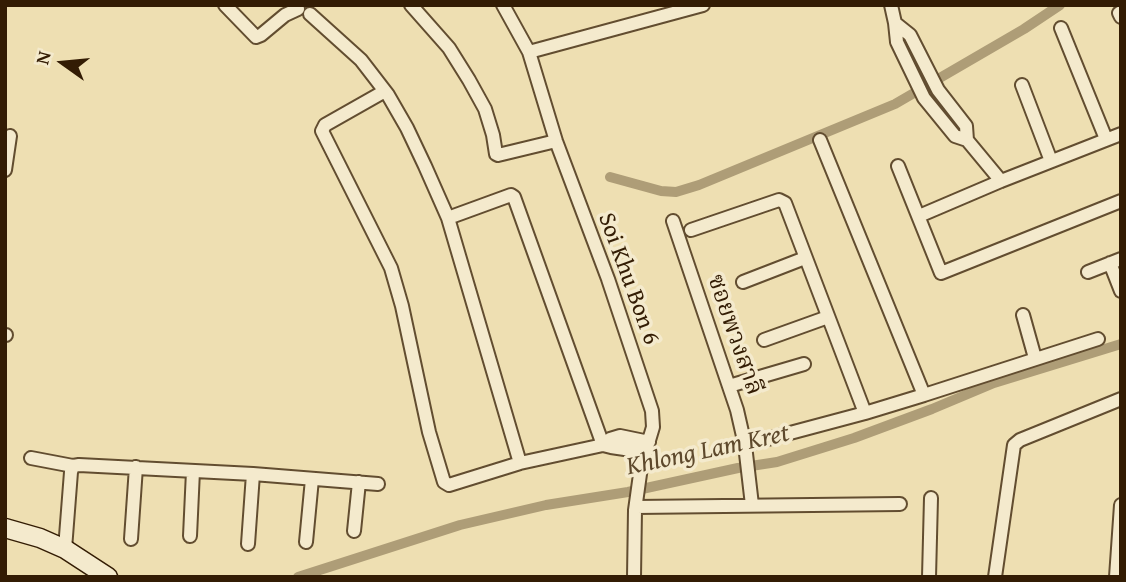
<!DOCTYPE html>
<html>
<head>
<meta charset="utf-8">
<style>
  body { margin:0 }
  #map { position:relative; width:1126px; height:582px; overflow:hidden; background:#eedfb2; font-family:"Gentium Book Plus",serif }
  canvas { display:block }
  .frame { position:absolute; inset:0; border:7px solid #331c04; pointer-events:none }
  .north { position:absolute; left:28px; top:28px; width:70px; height:70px; -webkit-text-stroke:5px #f4eacd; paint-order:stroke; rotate:285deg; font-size:19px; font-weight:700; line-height:28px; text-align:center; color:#331c04 }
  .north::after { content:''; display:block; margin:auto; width:24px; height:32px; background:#331c04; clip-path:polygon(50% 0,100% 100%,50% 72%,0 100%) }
</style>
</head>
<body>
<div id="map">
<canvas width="1126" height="582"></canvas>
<div class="frame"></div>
<div class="north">N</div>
</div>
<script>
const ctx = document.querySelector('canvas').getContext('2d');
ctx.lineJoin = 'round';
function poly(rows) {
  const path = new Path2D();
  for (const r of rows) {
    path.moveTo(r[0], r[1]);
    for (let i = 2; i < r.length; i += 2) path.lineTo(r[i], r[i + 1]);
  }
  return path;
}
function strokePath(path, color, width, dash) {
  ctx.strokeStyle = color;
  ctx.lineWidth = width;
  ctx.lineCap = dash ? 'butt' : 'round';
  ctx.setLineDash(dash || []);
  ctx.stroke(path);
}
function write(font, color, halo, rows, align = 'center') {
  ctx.font = font + ' "Gentium Book Plus","Noto Serif Thai",serif';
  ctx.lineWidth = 7;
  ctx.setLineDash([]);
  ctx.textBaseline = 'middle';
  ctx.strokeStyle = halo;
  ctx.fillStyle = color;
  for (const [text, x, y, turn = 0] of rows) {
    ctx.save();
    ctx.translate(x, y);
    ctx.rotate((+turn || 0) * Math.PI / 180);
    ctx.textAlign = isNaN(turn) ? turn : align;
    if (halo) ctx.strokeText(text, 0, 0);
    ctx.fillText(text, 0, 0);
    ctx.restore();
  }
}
strokePath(poly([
  [610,177,661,191,676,192,699,185,895,104,1024,29,1060,5],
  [298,577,460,525,546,505,628,492,738,468,777,462,854,438,932,409,994,383,1121,344]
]), '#ae9d77', 10);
const minor = poly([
  [225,5,256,37,261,35,285,15,298,9],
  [411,5,449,48,469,80,485,109,493,135,496,154,498,155,556,141],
  [503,5,529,52,556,141,608,279,652,411,653,427,641,467,635,510,634,577],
  [891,5,895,23],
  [1121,12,1119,13,1121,17],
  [310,14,361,60,388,95,407,128,425,166,448,218,520,463],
  [895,23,910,35,938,90,966,126,967,140,955,136,924,98,897,42,895,23],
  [1061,28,1106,139],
  [529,52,703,5],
  [1022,85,1051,161],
  [385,91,325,125,322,131,391,268,402,306,429,432,444,482,449,485,520,463,603,445,610,439,620,436,649,442],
  [967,140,1001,181],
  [898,166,941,273,1121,201],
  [5,170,10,136],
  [919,216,1001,181,1121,134],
  [448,218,511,195,514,197,603,445],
  [673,221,737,410,745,445,752,505],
  [691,230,779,200,785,203,865,413],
  [1110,263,1121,291],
  [1088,272,1121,259],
  [743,282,805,258],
  [1023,315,1035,358],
  [5,335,6,335],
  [764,340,828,317],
  [729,386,804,364],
  [924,395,1098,339],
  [603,445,611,447,645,452],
  [745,445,865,413,924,395,820,140],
  [31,458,73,466],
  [636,507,900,504],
  [354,531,359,482],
  [190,536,193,471],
  [131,539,136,467],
  [306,542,312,479],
  [248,544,253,474],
  [65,549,71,472,73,466,79,465,253,474,378,484],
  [929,577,931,498],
  [995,577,1014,445,1020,440,1121,399],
  [1116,577,1121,505]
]);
const secondary = poly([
  [5,528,40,538,65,549,108,577]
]);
strokePath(minor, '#624d30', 16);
strokePath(secondary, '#331c04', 21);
strokePath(minor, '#f4eacd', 12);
strokePath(secondary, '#f4eacd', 18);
write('24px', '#331c04', '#f4eacd', [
  ["Soi Khu Bon 6",628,279,70],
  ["ซอยพวงสาลี",734,335,71]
]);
write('italic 26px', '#5e492c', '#f4eacd', [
  ["Khlong Lam Kret",708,451,-12]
]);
</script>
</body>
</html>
